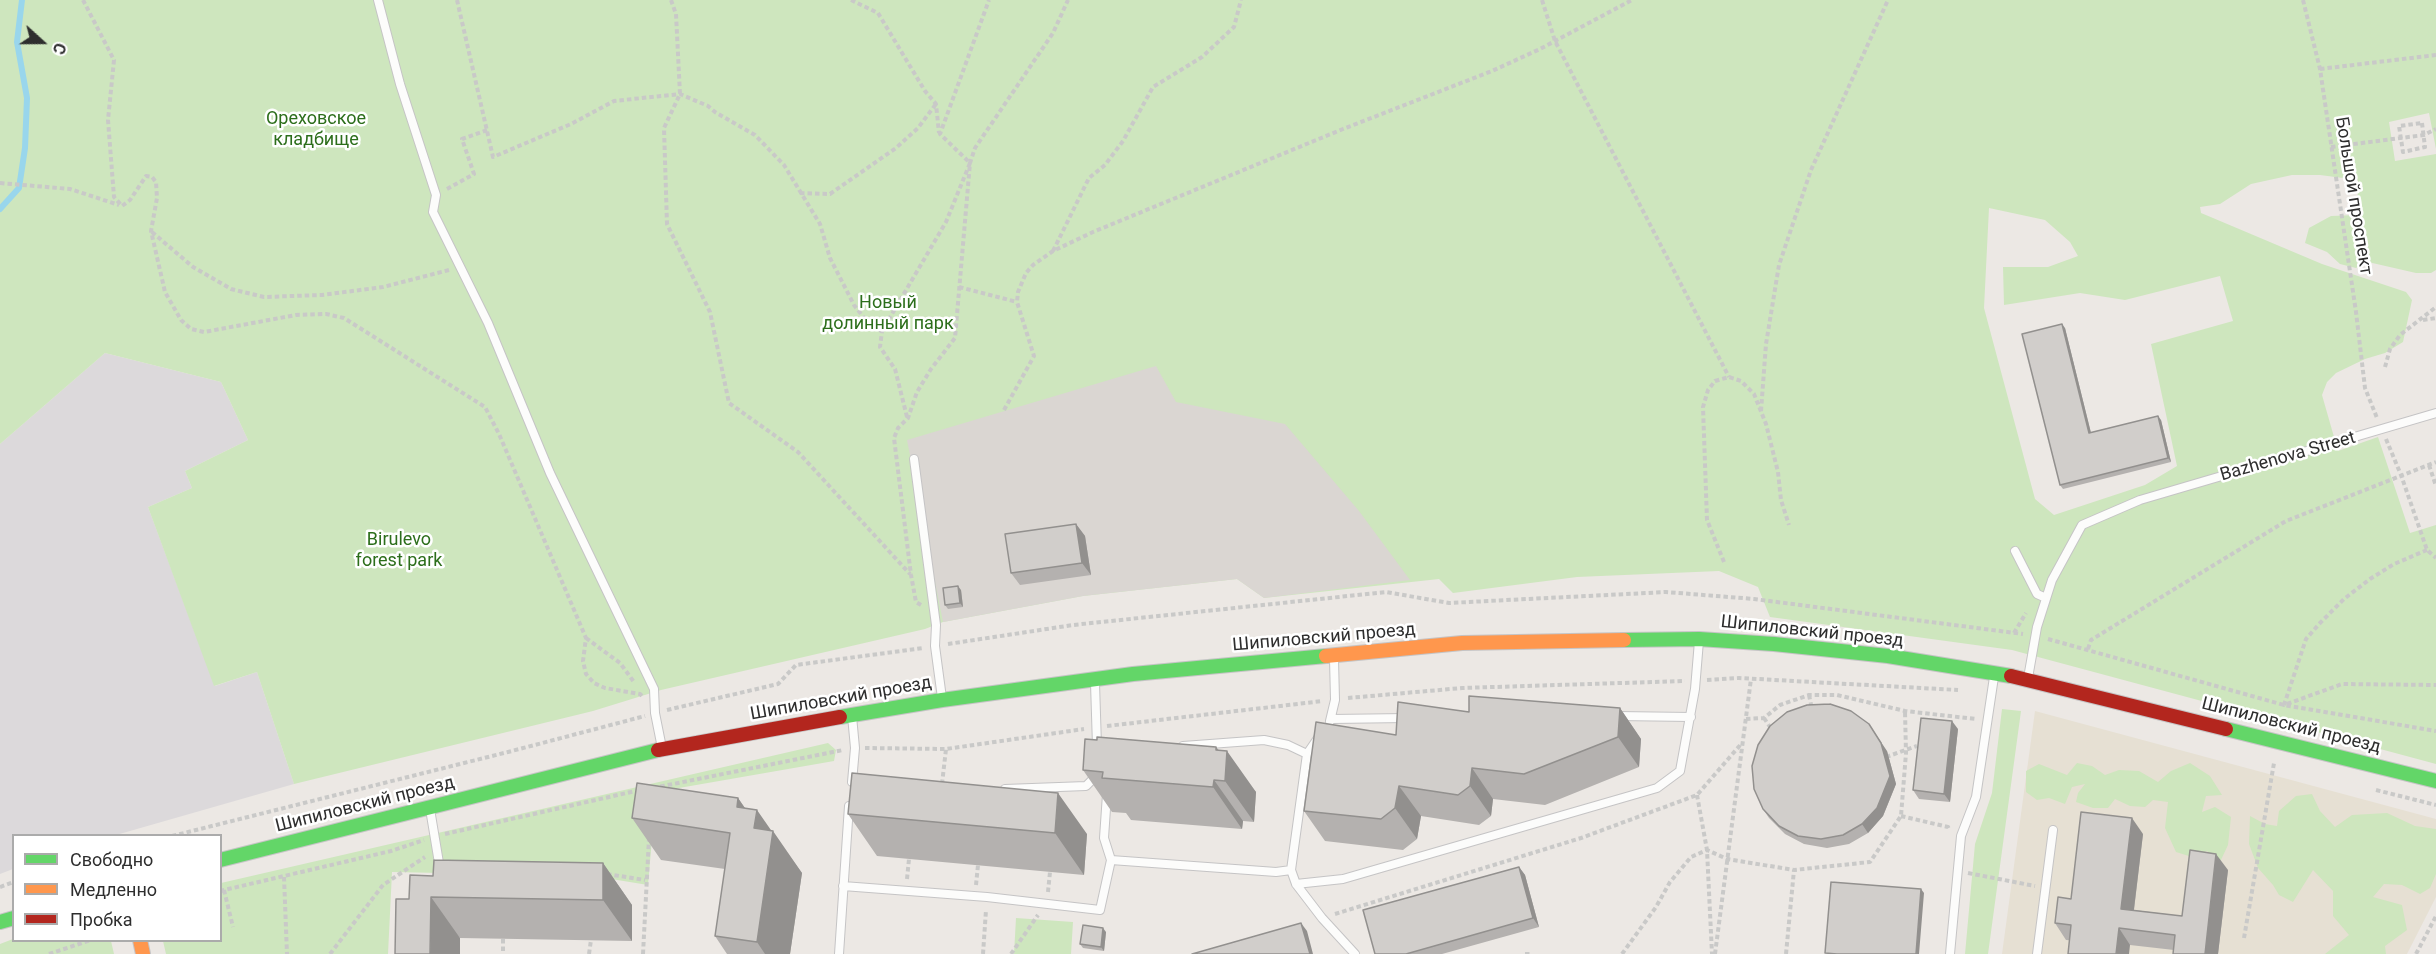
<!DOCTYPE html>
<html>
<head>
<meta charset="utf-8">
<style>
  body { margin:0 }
  #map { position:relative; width:2436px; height:954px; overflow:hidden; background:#ece8e4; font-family:Roboto,sans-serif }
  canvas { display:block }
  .legend { position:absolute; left:12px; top:834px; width:210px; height:108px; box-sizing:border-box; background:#fff; border:2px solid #ababab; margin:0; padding:8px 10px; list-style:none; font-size:18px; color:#2e2e2e }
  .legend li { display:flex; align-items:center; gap:12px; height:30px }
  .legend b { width:30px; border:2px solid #ababab }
  .north { position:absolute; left:12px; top:12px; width:60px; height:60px; -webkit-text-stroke:4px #fff; paint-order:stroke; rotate:111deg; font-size:16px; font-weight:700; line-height:24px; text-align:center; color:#2e2e2e }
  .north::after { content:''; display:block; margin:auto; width:21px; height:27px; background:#2e2e2e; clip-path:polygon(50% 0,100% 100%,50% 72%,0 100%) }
</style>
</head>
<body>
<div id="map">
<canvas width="2436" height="954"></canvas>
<ul class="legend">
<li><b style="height:8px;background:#63d668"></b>Свободно</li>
<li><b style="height:8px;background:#ff974d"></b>Медленно</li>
<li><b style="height:8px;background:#b3261e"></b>Пробка</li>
</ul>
<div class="north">С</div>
</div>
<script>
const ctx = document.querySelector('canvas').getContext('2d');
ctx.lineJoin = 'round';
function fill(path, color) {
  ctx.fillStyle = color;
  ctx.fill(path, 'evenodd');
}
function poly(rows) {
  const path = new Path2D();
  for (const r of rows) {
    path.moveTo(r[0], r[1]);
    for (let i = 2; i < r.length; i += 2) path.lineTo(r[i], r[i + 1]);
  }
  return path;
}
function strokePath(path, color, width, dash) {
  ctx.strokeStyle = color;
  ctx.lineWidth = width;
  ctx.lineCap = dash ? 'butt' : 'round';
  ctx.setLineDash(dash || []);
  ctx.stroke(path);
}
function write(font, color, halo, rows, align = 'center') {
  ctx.font = font + ' Roboto,sans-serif';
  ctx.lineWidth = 5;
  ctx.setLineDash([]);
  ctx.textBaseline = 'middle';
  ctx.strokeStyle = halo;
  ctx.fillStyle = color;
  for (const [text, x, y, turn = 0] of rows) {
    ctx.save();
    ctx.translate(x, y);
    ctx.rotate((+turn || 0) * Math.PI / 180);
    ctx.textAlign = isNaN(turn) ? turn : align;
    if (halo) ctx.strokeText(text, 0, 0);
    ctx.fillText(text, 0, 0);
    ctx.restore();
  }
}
fill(poly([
  [105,353,221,382,248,440,185,471,192,488,148,507,215,686,257,672,294,784,116,835,14,836,13,869,0,874,0,444]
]), '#dcd9db');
fill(poly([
  [2035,711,2436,819,2436,897,2407,954,2002,954]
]), '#e6e0d3');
fill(poly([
  [0,0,2436,0,2436,149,2429,113,2389,122,2395,161,2436,154,2436,270,2431,273,2416,273,2368,262,2356,268,2340,264,2327,252,2305,243,2309,228,2331,216,2357,215,2358,180,2320,175,2292,175,2251,184,2220,204,2200,207,2201,213,2213,218,2322,264,2406,292,2412,300,2403,342,2385,353,2365,359,2336,373,2327,382,2322,395,2338,451,2378,437,2410,533,2436,525,2436,764,2012,650,1770,617,1758,587,1719,571,1577,577,1453,593,1439,579,1264,598,1237,579,1083,596,943,622,925,629,661,690,593,711,294,784,257,672,214,686,148,507,192,488,185,471,248,440,221,382,105,353,0,444],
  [1989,208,2045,220,2070,242,2078,256,2048,267,2003,267,2004,305,2080,293,2125,300,2220,276,2233,321,2151,344,2177,466,2145,485,2054,515,2035,499,1984,308],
  [2002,709,2021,711,1988,954,1965,954,1975,844,1992,793],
  [828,743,836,750,834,761,656,792,648,885,593,876,392,872,388,954,166,954,163,941,220,940,221,883],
  [2077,763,2092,766,2105,775,2119,770,2139,771,2158,782,2171,771,2190,763,2210,776,2222,795,2206,796,2202,812,2215,807,2231,817,2228,845,2220,862,2207,851,2192,857,2176,852,2165,828,2168,802,2153,800,2145,807,2130,806,2115,799,2108,808,2093,808,2076,802,2078,793,2085,784,2072,787,2065,804,2049,798,2037,800,2026,792,2026,771,2039,764,2067,775],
  [2312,794,2320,811,2335,827,2352,815,2387,813,2415,826,2436,829,2436,874,2430,888,2420,894,2402,885,2384,884,2373,897,2402,905,2407,930,2385,946,2386,954,2325,954,2349,935,2333,916,2333,891,2313,870,2293,902,2279,895,2273,885,2258,868,2249,844,2250,816,2265,824,2277,826,2279,811,2296,796],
  [1016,918,1073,922,1071,954,1014,954],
  [13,939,111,941,114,954,0,954,0,944]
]), '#cee6be');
fill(poly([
  [1156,366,1176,402,1285,424,1359,511,1410,580,1264,598,1237,579,1083,596,943,622,907,440]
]), '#dad6d2');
strokePath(poly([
  [0,209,19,188,25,148,27,98,17,42,22,0]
]), '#99d6ec', 6);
const lane = poly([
  [378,0,400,84,436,195,433,212,488,323,550,473,654,689,655,713,662,748],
  [914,459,936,625,935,646,942,698],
  [2015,551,2037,594,2046,598],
  [2028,678,2037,627,2052,580,2082,525,2140,500,2436,413],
  [1095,683,1097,746],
  [1617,716,1691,717],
  [1331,719,1407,718],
  [1330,721,1335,700,1334,659],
  [1318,738,1307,754,1291,870,1296,884,1322,918,1355,954],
  [1183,746,1264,740,1288,745,1307,754],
  [852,782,855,748,852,716],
  [1005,789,1086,786,1096,776],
  [1107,794,1104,838,1111,860,1276,872,1291,870],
  [430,809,440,869],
  [1296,884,1343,879,1657,788,1680,771,1695,689,1699,641],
  [843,886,987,897,1100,910,1111,860],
  [839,954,849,806],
  [1950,954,1961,836,1976,797,1994,677],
  [2037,954,2053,830]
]);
const fast = poly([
  [1624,640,1699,639,1774,644,1888,656,2011,676],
  [840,717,942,700,1133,674,1326,656],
  [2226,729,2436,781],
  [220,860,658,750],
  [0,922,14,918]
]);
const slow = poly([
  [1326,656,1462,643,1624,640],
  [140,940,143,954]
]);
const jam = poly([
  [2011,676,2226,729],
  [658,750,840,717]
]);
strokePath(lane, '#c5c4c5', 10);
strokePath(fast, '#c5c4c5', 16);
strokePath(slow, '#c5c4c5', 16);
strokePath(jam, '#c5c4c5', 16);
strokePath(poly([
  [83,0,114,60,108,120,114,197,122,206,130,200,146,176,152,177,156,182,157,198,151,231,165,292,181,320,191,329,204,332,296,315,326,314,344,318,485,407,499,434,586,638,583,661,586,674,594,683,605,688,640,694,642,696],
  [457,0,493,157,571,124,614,101,680,94,708,106,715,112,755,135,784,165,820,224,830,258,854,305,871,327,882,331],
  [671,0,676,14,680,94,664,128,667,224,710,312,729,403,798,452,910,574],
  [851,0,878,13,925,91,936,104,939,133],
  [1542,0,1555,41,1729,377],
  [2303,0,2320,69,2356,312,2365,388,2377,418],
  [2320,69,2436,55],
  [2422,123,2425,147,2403,152,2399,126,2422,123],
  [2331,147,2424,135,2436,129],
  [0,183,70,189,119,205],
  [447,189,474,174,462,139,487,130],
  [800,193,830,194,896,148,918,128,936,104],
  [152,232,193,267,231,289,264,297,322,295,383,287,449,270],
  [1053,251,1089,178,1105,165,1123,141,1153,87,1202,57,1234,27,1241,0],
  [959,287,1017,302],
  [2423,320,2436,318],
  [2385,367,2390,349,2400,335,2436,307],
  [1004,410,1034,356,1017,302,1018,292,1026,273,1033,265,1053,251,1093,232,1343,129,1492,71,1540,49,1632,0],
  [1761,411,1766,344,1779,265,1811,170,1888,0],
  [907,417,895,369,880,347,882,331,946,222,970,163,940,134,989,0],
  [2386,439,2401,475,2427,550,2436,558],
  [2429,465,2436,486],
  [2427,550,2394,564,2370,579,2344,599,2320,623,2306,639,2284,705,2342,684,2436,685],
  [1724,562,1707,520,1703,407,1708,390,1715,381,1729,377,1741,381,1754,394,1766,424,1778,472,1781,500,1789,525],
  [921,605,916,602,911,575,894,438,898,428,908,418,917,392,931,369,955,338,970,163,975,148,1053,33,1068,0],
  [2014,633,2026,613],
  [586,638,620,663,634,682],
  [2048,639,2284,705,2436,731],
  [948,644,1073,625,1386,592,1449,603,1666,592,1754,599,2023,634],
  [2088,649,2091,640,2286,521,2436,462],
  [1707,680,1739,678,1958,690],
  [1809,695,1812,709],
  [1348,698,1462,688,1685,681],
  [667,710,778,684,796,665,923,648],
  [1764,718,1772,730],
  [1746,719,1764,718,1780,705,1809,695,1837,695,1905,711,1976,719],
  [1107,726,1323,701],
  [865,748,946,749,1084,729],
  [1886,757,1917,746],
  [942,784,946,749],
  [653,788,843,750],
  [2376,790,2436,805],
  [1697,795,1707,850,1712,954],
  [1901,816,1948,827,1949,829],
  [445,834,640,790],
  [172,836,508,752,645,716],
  [1968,873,2035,886],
  [607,874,645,880],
  [284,877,287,954],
  [907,879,909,859],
  [976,885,978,865],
  [0,887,14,882],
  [224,890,233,927],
  [220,891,391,851,424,840],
  [1048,892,1050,872],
  [1335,914,1581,838,1697,795,1742,743],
  [2244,938,2274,763],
  [503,939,503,954],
  [49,954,91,940],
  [330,954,383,885,425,857],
  [589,954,591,940],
  [643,954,649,838],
  [983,954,986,910],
  [1011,954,1038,915],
  [1525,954,1532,954],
  [1622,954,1656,907,1670,882,1691,857,1707,850,1727,859,1794,870,1870,862,1901,816,1906,753,1905,711],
  [1715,954,1751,679],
  [1786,954,1794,870],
  [2416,954,2436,916]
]), '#c9c9c8', 4, [4.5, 3]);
strokePath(lane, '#fcfcfb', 8);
strokePath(fast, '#63d668', 14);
strokePath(slow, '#ff974d', 14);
strokePath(jam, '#b3261e', 14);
fill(poly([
  [2065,328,2091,433,2161,420,2171,462,2063,489,2060,485],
  [1076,524,1085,536,1091,575,1020,585,1011,573],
  [961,590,963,607,948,609,945,605],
  [1620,708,1641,739,1639,767,1545,805,1493,799,1491,816,1479,825,1421,816,1417,839,1403,850,1325,841,1304,811,1396,735,1469,712],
  [1958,729,1950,802,1919,799,1913,790],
  [1216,747,1256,792,1254,822,1243,821,1242,829,1131,820,1126,813,1112,812,1083,770],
  [1887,751,1896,784,1883,816,1868,833,1849,844,1827,848,1804,844,1785,834,1769,818,1763,809],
  [738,798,745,808,771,831,802,873,790,954,727,954,715,936,725,869,661,860,632,818],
  [848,814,1087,834,1084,875,877,856],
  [2143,834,2134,910,2182,916,2228,870,2218,954,2173,954,2174,950,2130,945,2066,940,2055,923,2071,899],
  [603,863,632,905,632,941,460,938,409,899,433,876],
  [1519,867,1525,875,1539,927,1442,954,1375,954],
  [1106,932,1104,951,1083,948,1080,944]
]), '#b4b1af');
fill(poly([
  [2062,324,2065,328,2092,437,2089,433],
  [2158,416,2161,420,2171,462,2168,458],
  [1076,524,1085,536,1091,575,1082,563],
  [958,586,961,590,963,607,960,603],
  [1620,708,1641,739,1639,767,1618,737],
  [1952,721,1958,729,1950,802,1944,794],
  [1869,724,1887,751,1896,784,1883,816,1868,833,1862,824],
  [1216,747,1226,761,1227,751,1256,792,1254,822,1225,781,1216,750],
  [1472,768,1493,799,1491,816,1470,786],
  [1214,780,1243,821,1242,829,1213,787],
  [1399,786,1421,816,1417,839,1395,808],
  [1058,793,1087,834,1084,875,1055,833],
  [738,798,755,823,757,810,773,833,773,831,802,873,790,954,765,954,757,942,737,807],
  [2132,818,2143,834,2132,925,2121,909],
  [2216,854,2228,870,2218,954,2205,954],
  [603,863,632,905,632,941,603,900],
  [1519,867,1525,875,1539,927,1533,918],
  [1921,889,1924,893,1919,954,1916,954],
  [431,897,460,938,460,954,430,954],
  [1301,923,1307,931,1313,954,1310,954],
  [1103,928,1106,932,1104,951,1101,947],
  [2119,928,2130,945,2129,954,2116,954]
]), '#92908e');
const building = poly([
  [2062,324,2089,433,2158,416,2168,458,2060,485,2022,334,2062,324],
  [1076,524,1082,563,1011,573,1005,534,1076,524],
  [958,586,960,603,945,605,943,588,958,586],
  [1469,696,1620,708,1618,737,1524,774,1472,768,1470,786,1458,795,1399,786,1395,808,1381,819,1304,811,1316,722,1396,735,1398,702,1469,712,1469,696],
  [1830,704,1851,711,1869,724,1881,743,1890,776,1877,808,1862,824,1843,835,1821,839,1798,836,1779,826,1763,809,1754,789,1752,766,1758,745,1770,726,1787,712,1807,705,1830,704],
  [1921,718,1952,721,1944,794,1913,790,1921,718],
  [1097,737,1216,747,1216,750,1227,751,1225,781,1214,780,1213,787,1102,778,1103,772,1083,770,1085,739,1097,740,1097,737],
  [852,773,1058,793,1055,833,848,814,852,773],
  [637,783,738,798,737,807,757,810,754,828,773,831,757,942,715,936,730,833,632,818,637,783],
  [2081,812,2132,818,2121,909,2182,916,2190,850,2216,854,2205,954,2173,954,2175,935,2119,928,2116,954,2068,954,2071,925,2055,923,2058,897,2071,899,2081,812],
  [434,860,603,863,603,900,431,897,430,954,395,954,396,899,409,899,410,875,433,876,434,860],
  [1519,867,1533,918,1406,954,1375,954,1363,910,1519,867],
  [1831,882,1921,889,1916,954,1837,954,1825,953,1831,882],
  [1301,923,1310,954,1192,954,1301,923],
  [1083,925,1103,928,1101,947,1080,944,1083,925]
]);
fill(building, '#d1cecb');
strokePath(building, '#92908e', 1.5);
write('18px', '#2c6e1b', '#fff', [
  ["Ореховское",316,119],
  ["кладбище",316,140],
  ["Новый",888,303],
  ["долинный парк",888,324],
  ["Birulevo",399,540],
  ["forest park",399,561]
]);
write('18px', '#2e2e2e', '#fff', [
  ["Большой проспект",2353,196,81],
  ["Bazhenova Street",2288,457,-16],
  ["Шипиловский проезд",1812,632,6],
  ["Шипиловский проезд",1324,638,-5],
  ["Шипиловский проезд",841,699,-10],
  ["Шипиловский проезд",2291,726,14],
  ["Шипиловский проезд",365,805,-14]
]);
</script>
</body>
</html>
